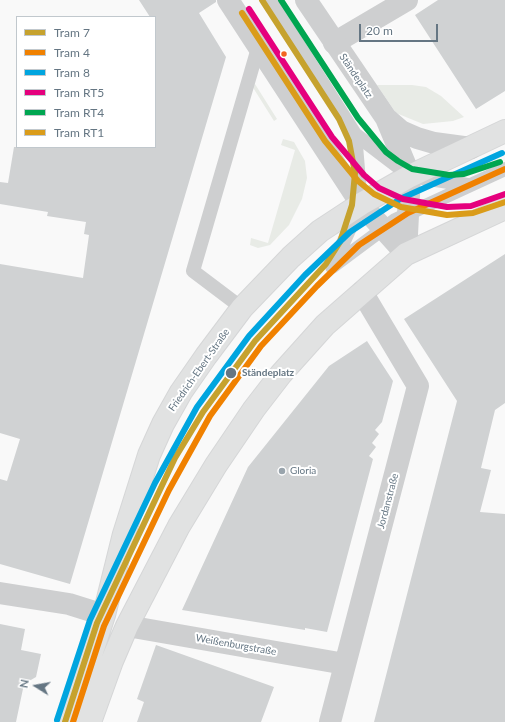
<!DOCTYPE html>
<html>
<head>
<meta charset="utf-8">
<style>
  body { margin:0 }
  #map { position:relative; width:505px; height:722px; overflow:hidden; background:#f9f9f9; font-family:Lato,sans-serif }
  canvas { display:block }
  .legend { position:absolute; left:16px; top:16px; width:140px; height:132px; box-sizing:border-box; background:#fff; border:1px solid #c1c8cd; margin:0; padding:5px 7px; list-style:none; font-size:12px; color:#657683 }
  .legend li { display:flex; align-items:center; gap:8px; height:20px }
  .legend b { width:20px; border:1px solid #c1c8cd }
  .north { position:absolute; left:16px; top:666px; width:40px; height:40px; -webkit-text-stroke:3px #fff; paint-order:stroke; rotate:281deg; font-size:11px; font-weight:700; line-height:16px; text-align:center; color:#657683 }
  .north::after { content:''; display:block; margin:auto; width:14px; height:18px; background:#657683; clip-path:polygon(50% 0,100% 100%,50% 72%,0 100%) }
  .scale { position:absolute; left:359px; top:24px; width:79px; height:18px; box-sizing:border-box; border:2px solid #657683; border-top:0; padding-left:5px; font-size:12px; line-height:14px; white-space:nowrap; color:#657683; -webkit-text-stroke:3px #fff; paint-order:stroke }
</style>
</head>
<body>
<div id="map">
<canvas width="505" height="722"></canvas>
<ul class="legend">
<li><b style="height:5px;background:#c6a22e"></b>Tram 7</li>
<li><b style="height:5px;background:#f08100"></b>Tram 4</li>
<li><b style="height:5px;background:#00a5df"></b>Tram 8</li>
<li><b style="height:5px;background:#e5007d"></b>Tram RT5</li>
<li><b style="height:5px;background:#00a651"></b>Tram RT4</li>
<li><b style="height:5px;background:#da9c1a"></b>Tram RT1</li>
</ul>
<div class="north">N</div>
<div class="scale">20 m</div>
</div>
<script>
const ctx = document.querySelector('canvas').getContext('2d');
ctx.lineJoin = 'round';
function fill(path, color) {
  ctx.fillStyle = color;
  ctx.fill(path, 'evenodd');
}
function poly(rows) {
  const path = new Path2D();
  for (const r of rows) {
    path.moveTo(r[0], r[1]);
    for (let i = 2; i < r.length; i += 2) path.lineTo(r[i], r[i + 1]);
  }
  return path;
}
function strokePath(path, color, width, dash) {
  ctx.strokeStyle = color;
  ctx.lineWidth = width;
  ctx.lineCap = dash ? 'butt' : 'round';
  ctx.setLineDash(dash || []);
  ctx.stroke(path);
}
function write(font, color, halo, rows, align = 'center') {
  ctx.font = font + ' Lato,sans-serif';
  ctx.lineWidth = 4;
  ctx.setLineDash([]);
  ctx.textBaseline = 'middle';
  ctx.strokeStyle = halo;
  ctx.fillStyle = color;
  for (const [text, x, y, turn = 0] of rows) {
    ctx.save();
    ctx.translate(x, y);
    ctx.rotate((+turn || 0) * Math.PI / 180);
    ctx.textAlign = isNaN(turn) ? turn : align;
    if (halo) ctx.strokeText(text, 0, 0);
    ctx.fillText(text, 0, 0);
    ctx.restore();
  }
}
fill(poly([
  [255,84,277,119,274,121,252,86],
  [377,85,412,85,426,87,441,96,464,117,453,121,423,124,396,113],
  [283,139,294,142,305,161,307,178,302,199,289,225,270,245,258,248,250,245,251,238,268,243,295,150,281,145]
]), '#e8ebe6');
fill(poly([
  [139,0,216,0,216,2,199,13,226,57,70,584,0,564,0,479,7,481,20,439,0,433,0,264,83,278,89,235,84,234,86,222,47,216,48,212,0,204,0,182,8,183,14,147,155,147,155,17,150,17],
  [438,0,505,0,505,91,476,109,415,15],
  [505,254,505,403,495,410,481,468,491,470,480,512,505,514,505,722,374,722,457,401,404,319],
  [367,341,393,381,382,422,375,430,379,434,372,443,376,447,369,456,373,459,327,632,305,628,305,630,182,610,248,467,329,366],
  [0,624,25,629,21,650,41,654,36,677,24,684,16,722,0,722],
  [156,645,274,687,261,722,137,722,144,702,137,699]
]), '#d0d2d3');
const secondary = poly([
  [69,722,104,615,124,534,149,455,163,424,181,392,206,356,242,308,291,257,320,231,361,204,410,176,505,131],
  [90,722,112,661,127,626,179,526,216,465,254,409,281,374,325,325,406,254,505,208]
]);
strokePath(secondary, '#d5d6d7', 24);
strokePath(poly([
  [270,0,355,134,410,176,468,185],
  [333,265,361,204,355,134],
  [332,267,395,220,505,169],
  [242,308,193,271,258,48]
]), '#cecfd0', 14);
strokePath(poly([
  [334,43,407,0],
  [0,593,69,604,104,615],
  [127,626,345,664],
  [330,722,418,386,362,292]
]), '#cecfd0', 22);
strokePath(poly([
  [228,0,361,204,406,254],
  [306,0,386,118,410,176,406,254],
  [386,118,401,131,417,138,434,143,471,148]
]), '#cecfd0', 22);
strokePath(secondary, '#e1e2e2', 22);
strokePath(poly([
  [65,722,97,623,175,458,203,412,255,341,326,264,340,242,352,205,355,173,349,141,339,119,262,0]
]), '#c6a22e', 6);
strokePath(poly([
  [73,722,104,626,169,490,210,416,261,346,317,286,359,245,408,213,505,169]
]), '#f08100', 6);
strokePath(poly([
  [57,720,90,620,155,483,197,407,249,336,305,275,350,232,400,199,502,153]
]), '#00a5df', 6);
strokePath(poly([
  [249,9,332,137,364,175,379,188,403,199,447,207,471,206,505,194]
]), '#e5007d', 6);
strokePath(poly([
  [281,0,358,118,386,152,398,161,412,169,449,175,464,174,500,162]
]), '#00a651', 6);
strokePath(poly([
  [242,13,325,141,358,181,374,194,401,207,447,215,473,213,505,202]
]), '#da9c1a', 6);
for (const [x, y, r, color] of [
  [284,54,3.5,"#f26522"],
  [231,373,6,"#657683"],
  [282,471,4,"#99a4ac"]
]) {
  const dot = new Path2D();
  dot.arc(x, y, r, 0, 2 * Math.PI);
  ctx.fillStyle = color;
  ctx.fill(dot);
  strokePath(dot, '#fff', 1.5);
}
write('10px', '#657683', '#fff', [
  ["Ständeplatz",356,76,56],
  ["Friedrich-Ebert-Straße",199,370,-55],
  ["Jordanstraße",388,501,-75],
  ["Weißenburgstraße",236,645,10]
]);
write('bold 10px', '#657683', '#fff', [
  ["Ständeplatz",242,373]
], 'left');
write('10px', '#657683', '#fff', [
  ["Gloria",290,471]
], 'left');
</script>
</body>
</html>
